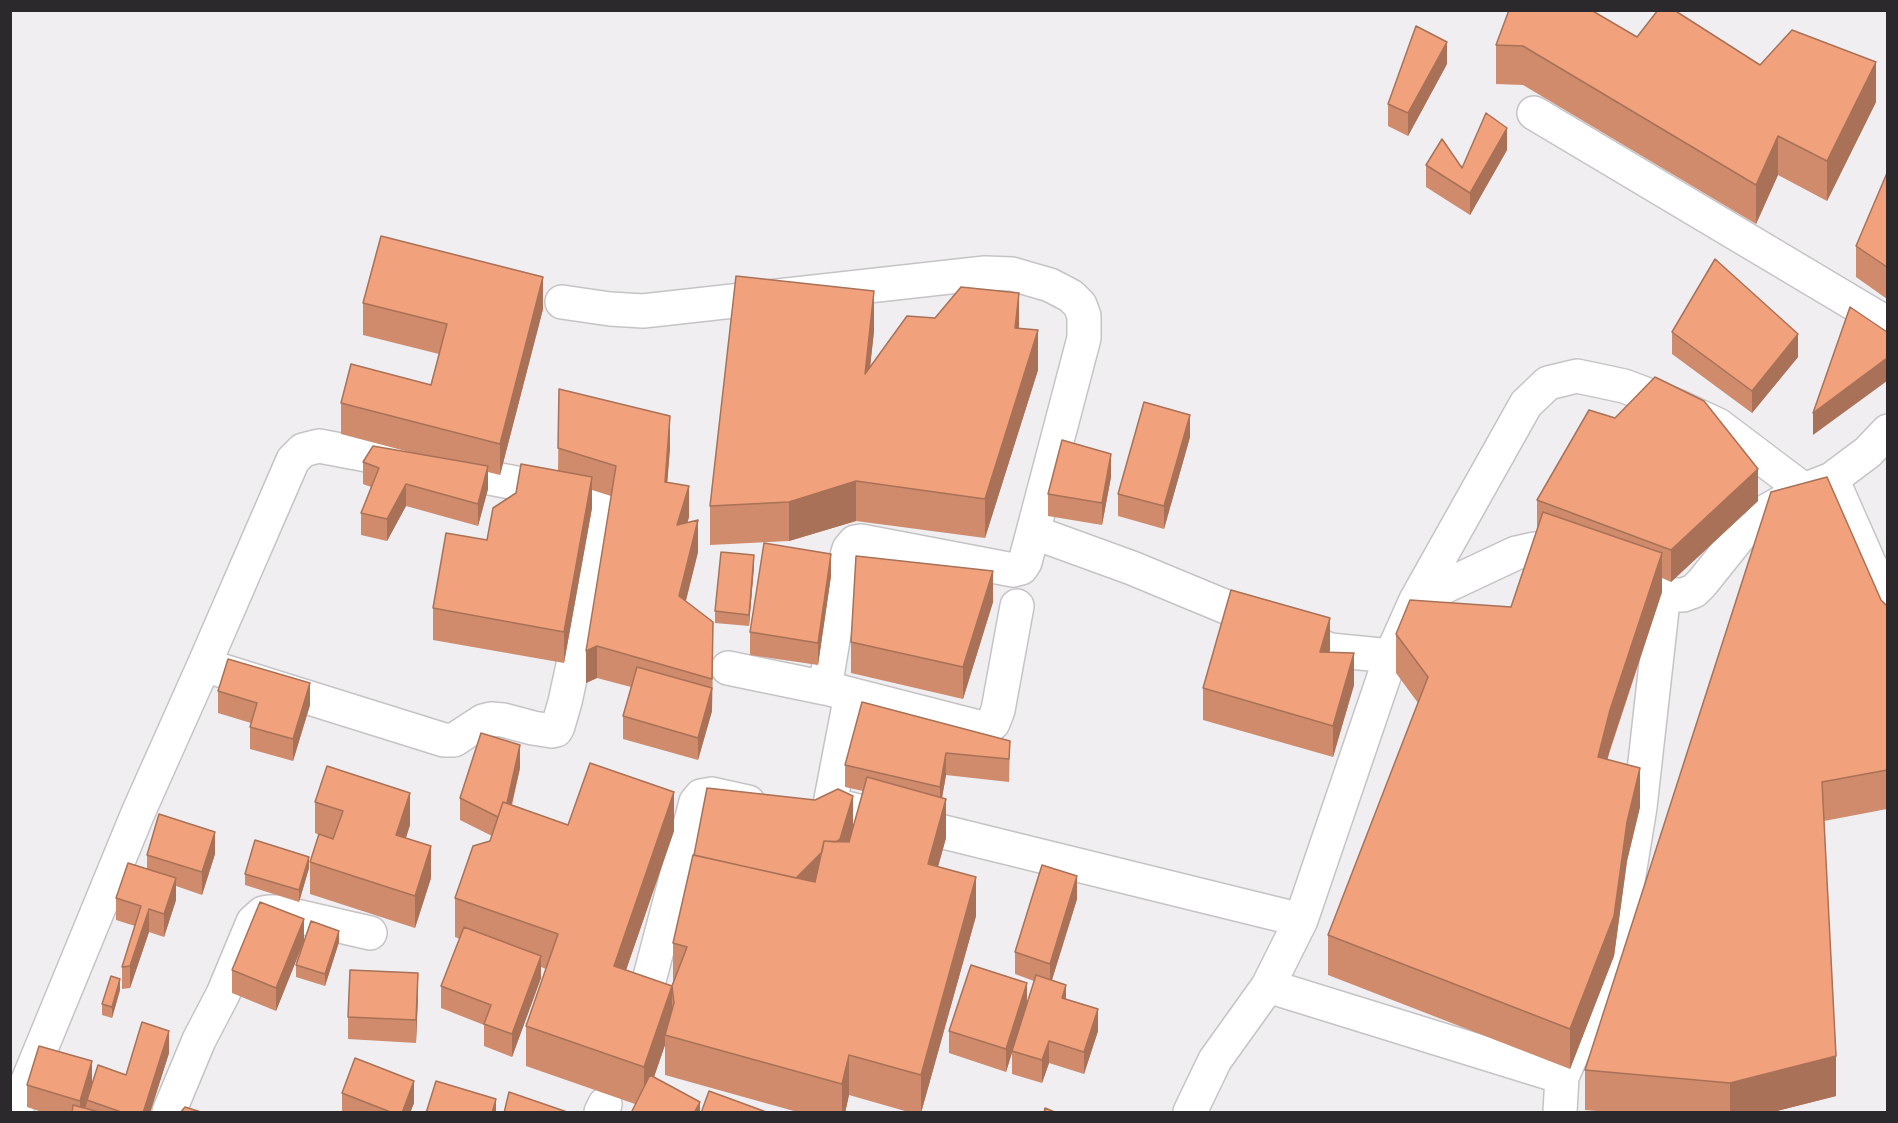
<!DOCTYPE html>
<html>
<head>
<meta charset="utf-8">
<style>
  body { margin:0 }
  #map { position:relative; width:1898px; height:1123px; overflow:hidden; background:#f1eef2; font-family:Signika,sans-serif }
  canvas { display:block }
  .frame { position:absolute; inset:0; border:12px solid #2b292b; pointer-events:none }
</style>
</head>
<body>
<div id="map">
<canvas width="1898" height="1123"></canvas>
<div class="frame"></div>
</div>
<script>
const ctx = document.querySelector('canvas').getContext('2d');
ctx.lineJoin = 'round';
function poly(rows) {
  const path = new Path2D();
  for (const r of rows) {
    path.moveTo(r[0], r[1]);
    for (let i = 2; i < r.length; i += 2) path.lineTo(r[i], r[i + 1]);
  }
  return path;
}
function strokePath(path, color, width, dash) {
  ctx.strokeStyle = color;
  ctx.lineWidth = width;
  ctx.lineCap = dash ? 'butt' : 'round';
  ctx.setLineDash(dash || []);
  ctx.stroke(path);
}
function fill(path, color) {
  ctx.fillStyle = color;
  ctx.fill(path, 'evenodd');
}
const minor = poly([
  [1534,113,1888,324],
  [562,302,610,309,643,311,985,273,1012,274,1050,285,1071,296,1080,305,1084,316,1084,338,1033,532],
  [1832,479,1870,565,1888,593],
  [1643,585,1671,595,1683,595,1694,591,1702,583,1754,518,1804,490],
  [1416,600,1516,553,1534,549,1552,553,1572,560],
  [728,668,825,688,847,556,849,549,855,542,861,541,1013,570,1021,568,1025,562,1033,532,1132,568,1330,650,1391,656],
  [830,689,986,729,993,723,998,710,1017,606],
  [830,804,1301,920],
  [816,817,822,817,827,813,830,804,851,695],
  [1268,986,1562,1077,1617,948,1640,807,1664,592],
  [641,1011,696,802,701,796,712,794,748,802],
  [15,1112,138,813,204,665,293,460,303,450,319,446,596,498,602,500,606,505,606,512,565,702,558,726,556,730,552,731,533,728,503,720,491,719,483,721,454,740,444,740,204,665],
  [169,1112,199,1040,223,994,253,922,263,913,269,912,279,912,370,933],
  [601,1112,605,1104],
  [1190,1112,1215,1060,1268,986,1301,920,1391,656,1416,600,1526,404,1548,383,1577,376,1624,386,1677,406,1718,425,1804,490,1832,479,1868,452,1888,431],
  [1560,1112,1562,1077]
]);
strokePath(minor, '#c6c3c6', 36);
strokePath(minor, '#fff', 33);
fill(poly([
  [1637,37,1760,65,1876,102,1827,201,1778,175,1756,224,1523,85,1496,84,1496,45],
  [1447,64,1408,136,1388,126,1388,104],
  [1507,150,1470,215,1426,187,1426,165,1462,168],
  [1887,173,1887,299,1856,277,1856,246],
  [363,303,543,309,500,475,488,472,488,489,478,526,406,506,387,541,361,535,361,513,371,487,363,484,363,462,417,454,341,434,341,403,431,385,439,354,363,335],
  [1019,328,1038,370,985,538,856,521,789,541,710,545,710,506,874,331,870,367],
  [1672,332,1798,357,1752,413,1672,354],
  [559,389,670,448,667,482,689,517,687,523,698,552,686,601,713,622,712,711,698,760,623,739,623,716,631,687,597,678,586,683,611,496,592,490,592,508,564,663,433,640,433,608,487,540,558,471],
  [1190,437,1164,529,1118,516,1118,494],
  [1111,477,1102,525,1048,516,1048,494],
  [1537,500,1758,501,1671,582,1662,578,1662,592,1607,760,1640,807,1627,861,1614,956,1570,1069,1328,975,1328,935,1418,703,1396,673,1396,634,1511,607,1537,529],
  [754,566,749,626,715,623,715,611],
  [831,576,818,665,750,655,750,632],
  [1881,600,1887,606,1887,809,1824,821,1836,1096,1769,1113,1619,1113,1585,1110,1585,1070],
  [993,602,963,699,851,673,851,642],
  [1330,650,1329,653,1354,685,1333,757,1203,720,1203,688],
  [218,691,310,705,293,761,250,749,250,727,251,723,218,713],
  [1010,741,1009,782,946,775,942,798,946,838,938,866,976,916,921,1113,912,1113,849,1095,845,1113,801,1113,665,1075,665,1045,654,1077,700,1113,635,1104,526,1066,526,1026,546,969,541,967,541,978,512,1057,484,1046,484,1025,441,1008,441,986,460,939,455,937,455,898,490,841,492,836,460,820,460,798,520,768,512,805,568,825,674,831,626,970,672,1011,672,986,673,982,673,943,853,827,863,791,845,787,845,765],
  [315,802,410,825,406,838,431,878,415,928,310,894,310,862,319,835,315,833],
  [215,854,202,895,176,886,176,900,164,937,149,932,130,988,122,989,122,967,135,926,116,920,116,898,147,869,147,855],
  [309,868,299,902,245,885,245,874],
  [1077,899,1052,980,1066,999,1098,1031,1084,1074,1049,1063,1042,1083,1012,1074,1012,1052,1006,1072,949,1053,949,1031,1027,1003,1034,981,1015,974,1015,952],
  [304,941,276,1011,232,993,232,970],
  [339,942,325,986,296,977,296,965],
  [120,990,112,1018,102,1015,102,1004],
  [418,996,416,1043,348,1039,348,1017],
  [169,1053,150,1113,45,1113,27,1107,27,1085,92,1083,126,1075],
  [342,1093,414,1103,410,1113,342,1113]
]), '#cf8b6b');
fill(poly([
  [1447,42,1447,64,1408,136,1408,113],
  [1876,62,1876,102,1827,201,1827,161],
  [1507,128,1507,150,1470,215,1470,193],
  [1778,136,1778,175,1756,224,1756,185],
  [543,277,543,309,500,475,500,444],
  [874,291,874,331,865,414,865,374],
  [1019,293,1019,333,1015,328],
  [1038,330,1038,370,985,538,985,499],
  [1798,334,1798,357,1752,413,1752,391],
  [1887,358,1887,381,1813,435,1813,413],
  [1190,415,1190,437,1164,529,1164,506],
  [670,416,670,448,665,513,665,482],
  [1111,454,1111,477,1102,525,1102,503],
  [488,466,488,489,478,526,478,504],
  [1758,469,1758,501,1671,582,1671,550],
  [592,477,592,508,564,663,564,632],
  [856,481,856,521,789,541,789,502],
  [406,484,406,506,387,541,387,519],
  [689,486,689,517,677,557,677,525],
  [698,520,698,552,679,627,679,596],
  [1662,553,1662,592,1610,749,1598,797,1598,757,1610,710],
  [831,554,831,576,818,665,818,643],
  [754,555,754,566,749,626,749,615],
  [993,571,993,602,963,699,963,667],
  [1330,618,1330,650,1320,684,1320,652],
  [713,622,712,711,698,760,698,738,712,688],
  [597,646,597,678,586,683,586,651],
  [1354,653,1354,685,1333,757,1333,726],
  [310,683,310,705,293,761,293,739],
  [520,745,520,768,503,841,503,819],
  [946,753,946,775,940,809,940,787],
  [1640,768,1640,807,1627,861,1614,956,1570,1069,1570,1029,1627,822],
  [674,792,674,831,614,1005,614,966],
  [410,793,410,825,396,867,396,835],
  [853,796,853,828,840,871,824,881,790,884],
  [946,799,946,838,928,903,928,864],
  [215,832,215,854,202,895,202,872],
  [431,846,431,878,415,928,415,896],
  [309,857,309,868,299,902,299,890],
  [1077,876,1077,899,1050,986,1050,964],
  [976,877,976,916,921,1113,921,1075],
  [176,878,176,900,164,937,164,914],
  [149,909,149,932,130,988,130,966],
  [304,919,304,941,276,1011,276,988],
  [339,931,339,942,325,986,325,974],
  [541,956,541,978,512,1057,512,1034],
  [418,973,418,996,416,1043,416,1020],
  [120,979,120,990,112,1018,112,1007],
  [1027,983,1027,1005,1006,1072,1006,1049],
  [1066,985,1066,1007,1062,998],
  [672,986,672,1025,665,1035,665,1045,644,1106,644,1067],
  [1098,1009,1098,1031,1084,1074,1084,1052],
  [169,1031,169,1053,150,1113,143,1113],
  [1049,1041,1049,1063,1042,1083,1042,1060],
  [849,1055,849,1095,845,1113,842,1113,842,1084],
  [1836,1056,1836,1096,1769,1113,1730,1113,1730,1083],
  [92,1061,92,1084,84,1113,80,1113,80,1101],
  [414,1081,414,1103,410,1113,402,1113],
  [496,1099,496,1113,492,1113],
  [700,1102,700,1113,694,1113]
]), '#a97157');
const building = poly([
  [1509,10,1591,10,1637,37,1658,10,1674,10,1760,65,1792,30,1876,62,1827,161,1778,136,1756,185,1523,46,1496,45,1509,10],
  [1416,26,1447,42,1408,113,1388,104,1416,26],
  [1486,113,1507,128,1470,193,1426,165,1442,139,1462,168,1486,113],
  [1887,173,1887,267,1856,246,1887,173],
  [381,236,543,277,500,444,341,403,351,364,431,385,447,324,363,303,381,236],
  [1715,259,1798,334,1752,391,1672,332,1715,259],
  [736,276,874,291,865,374,907,316,935,318,961,287,1019,293,1015,328,1038,330,985,499,856,481,789,502,710,506,736,276],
  [1850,307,1887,332,1887,358,1813,413,1850,307],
  [1655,377,1704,401,1758,469,1671,550,1537,500,1589,410,1615,418,1655,377],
  [559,389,670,416,665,482,689,486,677,525,698,520,679,596,713,622,712,679,597,646,586,651,616,466,558,448,559,389],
  [1144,402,1190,415,1164,506,1118,494,1144,402],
  [1062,440,1111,454,1102,503,1048,494,1062,440],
  [373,446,488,466,478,504,406,484,387,519,361,513,379,468,363,462,373,446],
  [521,464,592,477,564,632,433,608,446,533,487,540,493,508,516,493,521,464],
  [1827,477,1881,600,1887,606,1887,770,1822,782,1836,1056,1730,1083,1585,1070,1771,492,1827,477],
  [1543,512,1662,553,1610,710,1598,757,1640,768,1627,822,1614,916,1570,1029,1328,935,1428,677,1396,634,1410,600,1511,607,1543,512],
  [764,543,831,554,818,643,750,632,764,543],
  [721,552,754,555,749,615,715,611,721,552],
  [856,556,993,571,963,667,851,642,856,556],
  [1231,590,1330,618,1320,652,1354,653,1333,726,1203,688,1231,590],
  [228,659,310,683,293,739,250,727,257,703,218,691,228,659],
  [637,667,712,688,698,738,623,716,637,667],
  [862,702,1010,741,1009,759,946,753,940,787,845,765,862,702],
  [481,733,520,745,507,803,503,802,498,817,460,798,481,733],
  [590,763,674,792,614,966,672,986,644,1067,526,1026,558,934,455,898,473,846,490,841,503,802,568,825,590,763],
  [327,766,410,793,396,835,431,846,415,896,310,862,319,834,333,839,343,811,315,802,327,766],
  [867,777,946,799,928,864,976,877,921,1075,849,1055,842,1084,665,1035,674,1003,672,986,687,947,673,943,693,855,815,882,824,841,849,842,867,777],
  [707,788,815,800,838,789,853,796,840,839,836,842,824,841,822,852,796,878,694,855,707,788],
  [159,814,215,832,202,872,147,855,159,814],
  [255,840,309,857,299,890,245,874,255,840],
  [128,863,176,878,164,914,149,909,130,966,122,967,141,906,116,898,128,863],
  [1042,865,1077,876,1050,964,1015,952,1042,865],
  [260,902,304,919,276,988,232,970,260,902],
  [311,921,339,931,325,974,296,965,311,921],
  [464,927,541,956,512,1034,484,1024,491,1005,441,986,464,927],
  [971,965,1027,983,1006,1049,949,1031,971,965],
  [350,970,418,973,416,1020,348,1017,350,970],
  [1036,975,1066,985,1062,998,1098,1009,1084,1052,1049,1041,1042,1060,1012,1051,1036,975],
  [111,976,120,979,112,1007,102,1004,111,976],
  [142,1022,169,1031,143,1113,124,1113,87,1100,98,1065,126,1075,142,1022],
  [39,1046,92,1061,80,1101,27,1085,39,1046],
  [355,1058,414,1081,402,1113,393,1113,342,1093,355,1058],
  [650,1075,700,1102,694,1113,631,1113,650,1075],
  [436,1081,496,1099,492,1113,426,1113,436,1081],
  [709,1091,769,1113,701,1113,709,1091],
  [509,1092,570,1113,504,1113,509,1092],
  [73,1105,103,1113,72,1113,73,1105],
  [185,1107,204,1113,180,1113,185,1107],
  [1045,1108,1057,1113,1044,1113,1045,1108]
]);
fill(building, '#f1a27c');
strokePath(building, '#a97157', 1.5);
</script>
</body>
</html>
